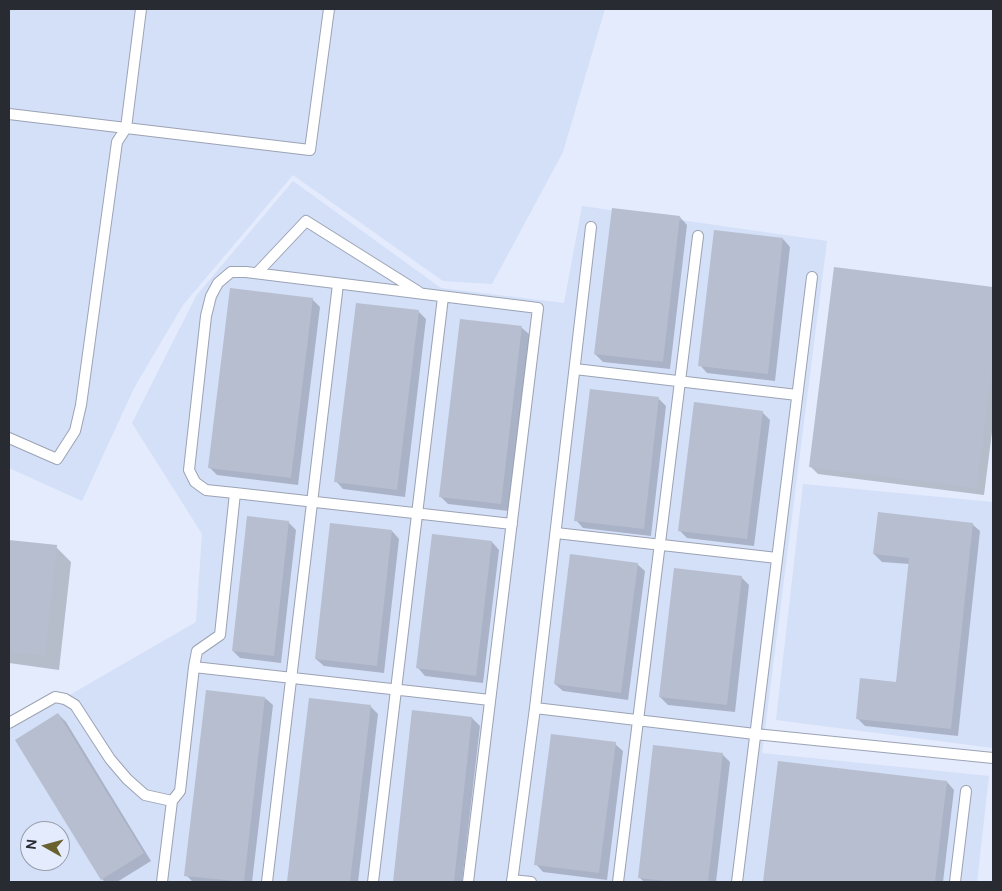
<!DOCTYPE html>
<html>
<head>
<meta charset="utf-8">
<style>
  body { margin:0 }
  #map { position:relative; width:1002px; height:891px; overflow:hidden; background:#e3ebfd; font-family:"DM Sans",sans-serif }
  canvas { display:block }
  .frame { position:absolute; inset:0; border:10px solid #282b32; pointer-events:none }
  .north { position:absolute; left:20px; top:821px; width:50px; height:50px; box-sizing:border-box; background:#e3ebfd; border:1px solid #989eac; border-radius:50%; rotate:277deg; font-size:14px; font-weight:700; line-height:20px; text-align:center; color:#282b32 }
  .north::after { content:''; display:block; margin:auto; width:18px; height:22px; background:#69622e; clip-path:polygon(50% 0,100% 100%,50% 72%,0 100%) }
</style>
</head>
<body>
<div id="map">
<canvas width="1002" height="891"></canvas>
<div class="frame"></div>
<div class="north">N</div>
</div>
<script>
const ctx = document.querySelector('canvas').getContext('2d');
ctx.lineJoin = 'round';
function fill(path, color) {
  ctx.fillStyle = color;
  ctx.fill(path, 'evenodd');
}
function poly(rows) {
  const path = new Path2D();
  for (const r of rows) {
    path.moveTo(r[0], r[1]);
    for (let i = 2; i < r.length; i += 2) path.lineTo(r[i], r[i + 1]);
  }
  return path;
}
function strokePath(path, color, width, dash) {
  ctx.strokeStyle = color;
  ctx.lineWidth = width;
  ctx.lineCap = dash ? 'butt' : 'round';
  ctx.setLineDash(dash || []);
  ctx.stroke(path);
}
fill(poly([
  [9,9,605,9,563,152,492,284,443,281,293,175,183,305,134,388,82,501,9,468],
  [293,181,441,288,564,303,582,206,827,241,762,753,989,776,977,882,9,882,9,730,196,622,202,534,132,423,196,296],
  [30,831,60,831,60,861,30,861],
  [803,484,993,502,993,748,776,720]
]), '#d4dff8');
fill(poly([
  [680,217,687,225,670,369,603,362,595,354],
  [783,239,790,247,775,381,707,373,700,365],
  [835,268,993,288,993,424,984,495,818,474,810,466],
  [312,299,320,307,298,485,217,475,209,467],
  [419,312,426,319,405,497,343,489,336,481],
  [461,320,522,328,530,335,509,511,448,504,440,496],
  [659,399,666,406,651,536,583,528,576,520],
  [762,412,770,420,754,546,687,538,679,530],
  [288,522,296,530,281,663,240,658,233,651],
  [972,524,980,531,958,736,865,726,857,718,897,683,910,564,882,562,874,554],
  [392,531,399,539,384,673,324,666,316,659],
  [9,541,56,547,71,562,59,670,9,663],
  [492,542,499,550,483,683,425,676,418,668],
  [637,564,645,571,628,700,563,691,555,684],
  [741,577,749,585,735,712,668,705,660,697],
  [265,698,273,705,252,882,193,882,186,875],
  [310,699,370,706,378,714,358,882,289,882],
  [414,712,472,718,480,726,462,882,394,882],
  [58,714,66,722,151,861,117,882,105,882,102,879],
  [615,744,623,751,607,880,543,872,536,864],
  [722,754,730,762,716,882,644,882,640,878],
  [779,762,947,782,954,790,943,882,765,882]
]), '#0003');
fill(poly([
  [612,208,680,216,663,362,594,354],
  [714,230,783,238,768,374,698,366],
  [834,267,993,287,993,359,977,488,809,467],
  [230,288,313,298,291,478,208,468],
  [356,303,419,310,397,490,334,482],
  [460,319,522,326,501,504,439,497],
  [590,389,659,397,644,529,574,521],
  [694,402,763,411,747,539,678,531],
  [878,512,973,523,951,729,856,719,860,678,896,682,909,558,873,554],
  [247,516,289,521,274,656,232,651],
  [330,523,392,530,377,666,315,659],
  [432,534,492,541,476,676,416,668],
  [9,540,57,545,45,656,9,652],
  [570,554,638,563,621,693,554,684],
  [674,568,742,576,727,705,659,697],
  [206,690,265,697,244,882,184,876],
  [309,698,371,705,350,882,287,882],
  [412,710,472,717,454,882,393,882],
  [58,713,144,853,101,880,15,740],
  [551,734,616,742,599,873,534,865],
  [653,745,723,753,708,882,675,882,638,878],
  [778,761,947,781,935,882,763,882]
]), '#b6becf');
const lane = poly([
  [9,114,310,150,329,9],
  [257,273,306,221,419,292],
  [575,369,797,395],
  [9,438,57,459,75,431,81,405,117,142,126,128,141,9],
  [235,493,206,490,195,482,189,470,206,316,211,296,218,283,231,272,246,272,538,308,468,882],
  [556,533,777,558],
  [194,667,197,651,220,635,235,493,512,524],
  [535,708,755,734,993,758],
  [9,723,55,697,65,699,75,705,110,759,127,779,145,795,172,801,162,882],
  [172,801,180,791,194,667,490,700],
  [512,880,531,882],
  [267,882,338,284],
  [373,882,443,297],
  [512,882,535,708,591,227],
  [618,882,698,236],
  [737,882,812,277],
  [955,882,966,791]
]);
strokePath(lane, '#9ba3b4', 12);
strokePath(lane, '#fff', 10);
</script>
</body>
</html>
